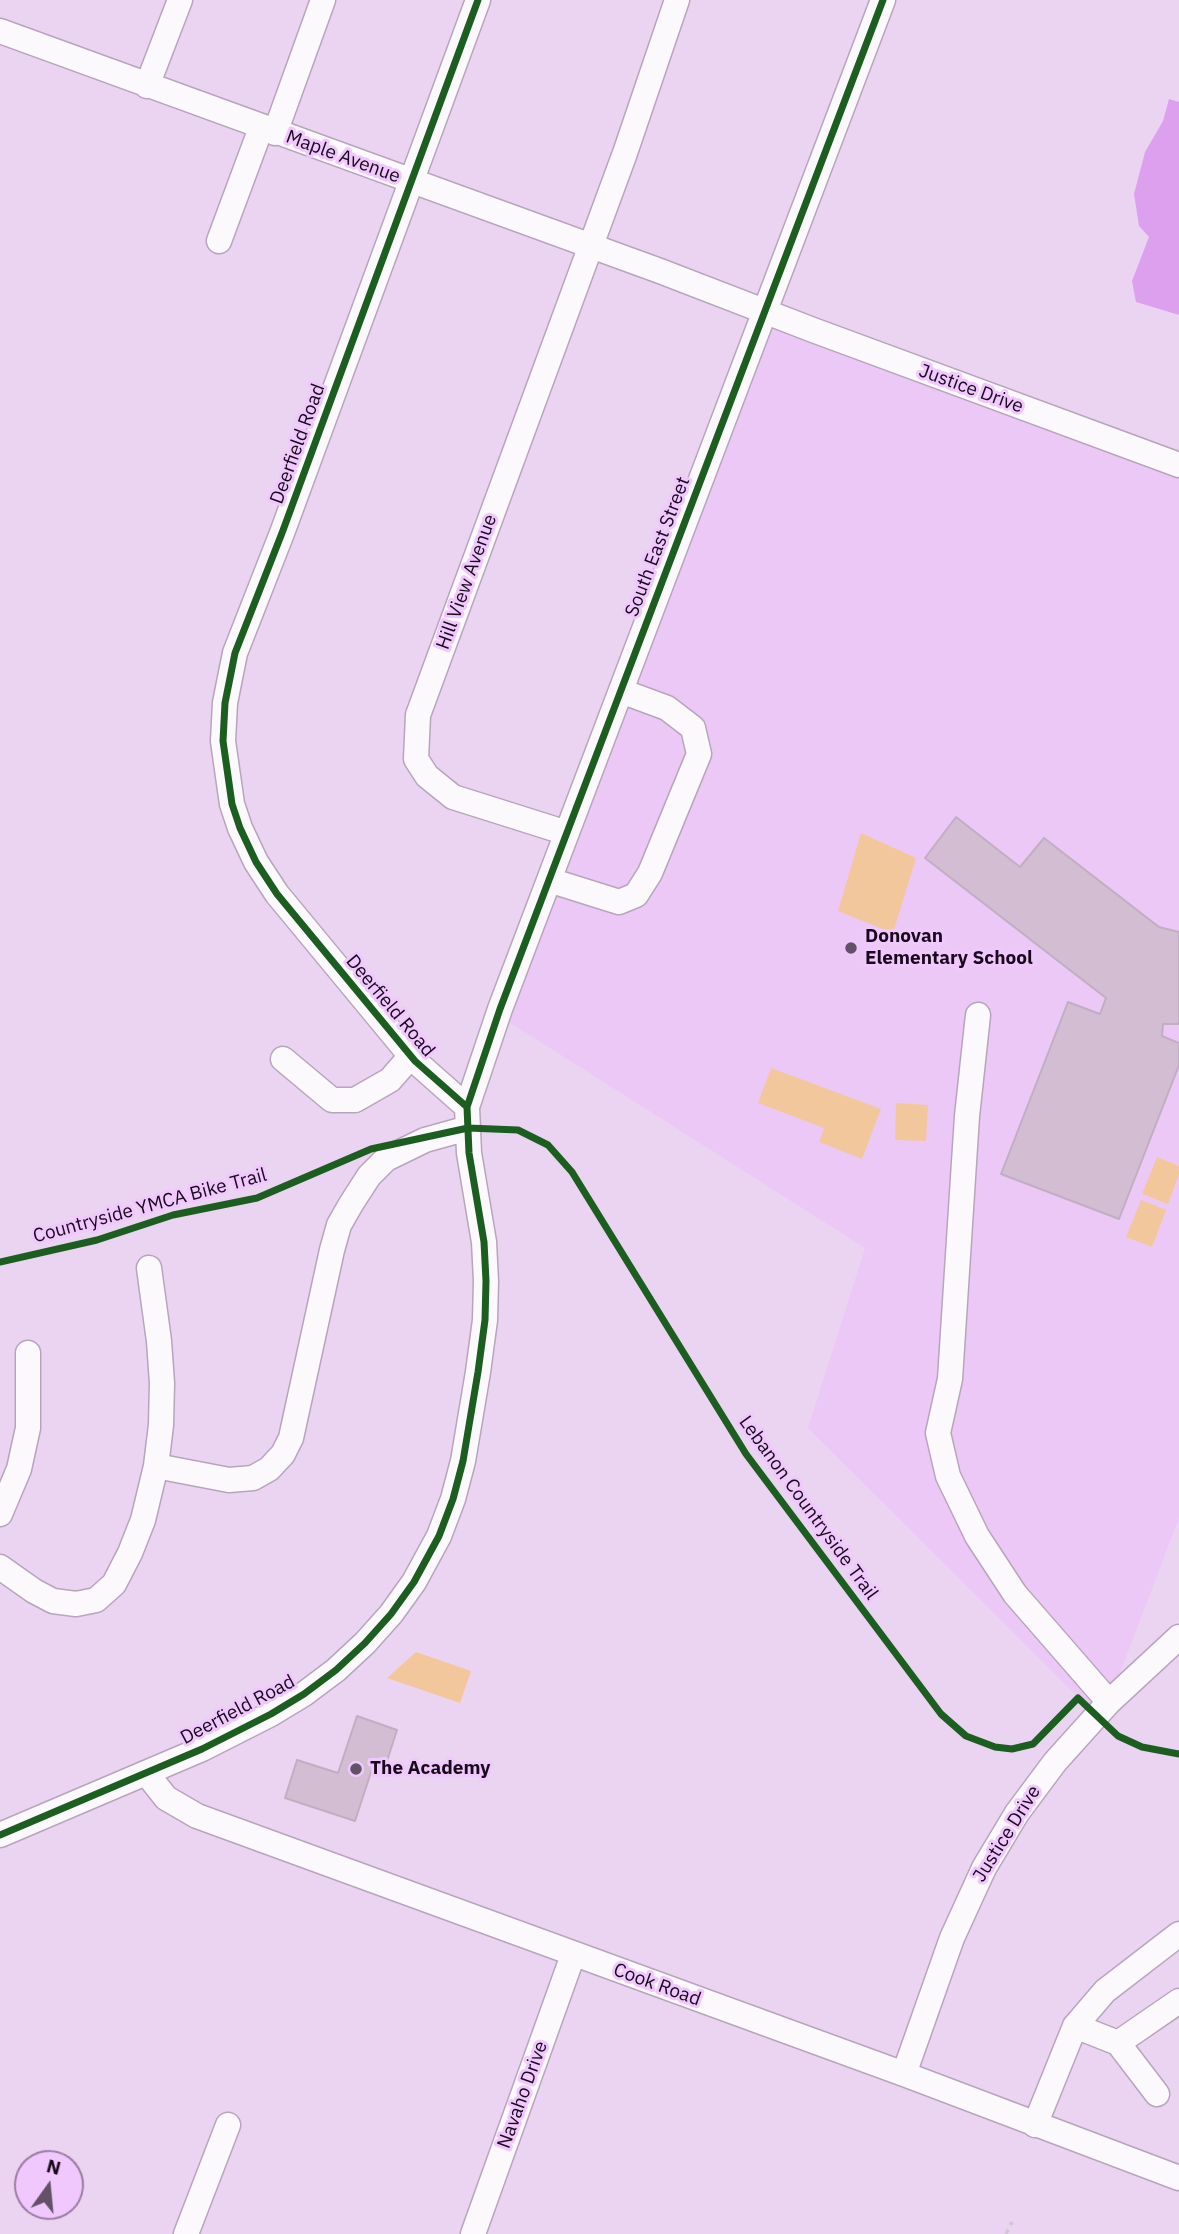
<!DOCTYPE html>
<html>
<head>
<meta charset="utf-8">
<style>
  body { margin:0 }
  #map { position:relative; width:1179px; height:2234px; overflow:hidden; background:#ebd4f1; font-family:"IBM Plex Sans",sans-serif }
  canvas { display:block }
  .north { position:absolute; left:14px; top:2150px; width:70px; height:70px; box-sizing:border-box; background:#f1c8fd; border:2px solid #9a7ca3; border-radius:50%; rotate:15deg; font-size:19px; font-weight:700; line-height:28px; text-align:center; color:#180a1c }
  .north::after { content:''; display:block; margin:auto; width:24px; height:32px; background:#625167; clip-path:polygon(50% 0,100% 100%,50% 72%,0 100%) }
</style>
</head>
<body>
<div id="map">
<canvas width="1179" height="2234"></canvas>
<div class="north">N</div>
</div>
<script>
const ctx = document.querySelector('canvas').getContext('2d');
ctx.lineJoin = 'round';
function fill(path, color) {
  ctx.fillStyle = color;
  ctx.fill(path, 'evenodd');
}
function poly(rows) {
  const path = new Path2D();
  for (const r of rows) {
    path.moveTo(r[0], r[1]);
    for (let i = 2; i < r.length; i += 2) path.lineTo(r[i], r[i + 1]);
  }
  return path;
}
function strokePath(path, color, width, dash) {
  ctx.strokeStyle = color;
  ctx.lineWidth = width;
  ctx.lineCap = dash ? 'butt' : 'round';
  ctx.setLineDash(dash || []);
  ctx.stroke(path);
}
function write(font, color, halo, rows, align = 'center') {
  ctx.font = font + ' "IBM Plex Sans",sans-serif';
  ctx.lineWidth = 6;
  ctx.setLineDash([]);
  ctx.textBaseline = 'middle';
  ctx.strokeStyle = halo;
  ctx.fillStyle = color;
  for (const [text, x, y, turn = 0] of rows) {
    ctx.save();
    ctx.translate(x, y);
    ctx.rotate((+turn || 0) * Math.PI / 180);
    ctx.textAlign = isNaN(turn) ? turn : align;
    if (halo) ctx.strokeText(text, 0, 0);
    ctx.fillText(text, 0, 0);
    ctx.restore();
  }
}
fill(poly([
  [764,311,1179,465,1179,1518,1109,1702,1097,1716,808,1428,865,1248,498,1015]
]), '#ecc8f6');
fill(poly([
  [861,833,916,858,893,933,838,911],
  [771,1068,881,1109,862,1159,819,1142,824,1128,758,1103],
  [896,1103,928,1105,926,1141,895,1140],
  [1157,1157,1179,1166,1179,1174,1168,1204,1142,1194],
  [1141,1200,1166,1210,1152,1247,1126,1237],
  [416,1652,471,1671,460,1703,387,1678]
]), '#f3c79c');
fill(poly([
  [1169,99,1179,102,1179,315,1136,302,1132,281,1149,237,1139,226,1134,194,1145,152,1163,121]
]), '#dda0ef');
const building = poly([
  [956,817,1020,867,1044,838,1159,927,1179,932,1179,1024,1163,1024,1162,1036,1179,1043,1179,1065,1119,1219,1001,1174,1068,1002,1100,1014,1106,998,925,858,956,817],
  [357,1716,397,1730,386,1764,375,1760,355,1821,285,1798,297,1760,338,1773,357,1716]
]);
fill(building, '#d2bdd2');
strokePath(building, '#c2aec2', 2);
const minor = poly([
  [0,31,660,271,813,330,1179,465],
  [147,86,180,0],
  [275,133,323,0],
  [219,241,261,128],
  [567,833,453,797,427,776,416,759,418,715,625,153,677,0],
  [549,880,619,902,636,895,650,873,699,754,693,728,667,708,621,691],
  [978,1015,967,1116,950,1379,938,1433,948,1476,977,1536,1015,1594,1109,1702],
  [283,1059,332,1100,355,1100,390,1080,411,1056],
  [467,1107,415,1061,277,894,256,862,240,828,232,804,223,741,225,703,235,653,282,533,478,0],
  [156,1466,229,1480,253,1478,269,1469,283,1454,291,1438,332,1250,339,1225,351,1204,369,1176,386,1159,425,1140,468,1128],
  [0,1514,19,1469,28,1428,28,1353],
  [0,1567,34,1591,53,1601,76,1604,96,1600,114,1584,130,1553,143,1520,156,1466,161,1425,162,1383,159,1341,149,1268],
  [147,1774,166,1798,197,1816,904,2074,1179,2178],
  [0,1835,202,1749,271,1714,304,1694,336,1670,365,1643,391,1614,414,1582,439,1536,453,1499,463,1461,478,1372,485,1320,486,1281,484,1242,469,1153,467,1107,500,1009,883,0],
  [1075,2026,1118,2043,1179,2001],
  [1118,2043,1157,2094],
  [904,2074,952,1938,984,1868,1017,1813,1055,1762,1109,1702,1179,1637],
  [1035,2125,1075,2026,1105,1991,1179,1934],
  [186,2234,228,2125],
  [473,2234,573,1955]
]);
strokePath(minor, '#b7a5bc', 27);
strokePath(poly([
  [1006,2234,1012,2222]
]), '#cec8d0', 3.5, [5, 5]);
strokePath(minor, '#fcf9fd', 24);
strokePath(poly([
  [467,1107,415,1061,277,894,256,862,240,828,232,804,223,741,225,703,235,653,282,533,478,0],
  [0,1262,97,1240,173,1215,257,1198,371,1149,468,1128,518,1130,548,1145,572,1172,746,1454,941,1714,966,1736,995,1747,1012,1749,1033,1744,1078,1698,1118,1736,1142,1747,1179,1754],
  [0,1835,202,1749,271,1714,304,1694,336,1670,365,1643,391,1614,414,1582,439,1536,453,1499,463,1461,478,1372,485,1320,486,1281,484,1242,469,1153,467,1107,500,1009,883,0]
]), '#1b5e20', 7);
for (const [x, y, r, color] of [
  [851,948,7,"#625167"],
  [356,1769,7,"#625167"]
]) {
  const dot = new Path2D();
  dot.arc(x, y, r, 0, 2 * Math.PI);
  ctx.fillStyle = color;
  ctx.fill(dot);
  strokePath(dot, '#f1c8fd', 2.5);
}
write('19px', '#180a1c', '#f1c8fd', [
  ["Maple Avenue",343,157,20],
  ["Justice Drive",971,389,20],
  ["Deerfield Road",298,444,-70],
  ["South East Street",658,547,-69],
  ["Hill View Avenue",467,582,-70],
  ["Deerfield Road",390,1006,50],
  ["Countryside YMCA Bike Trail",150,1206,-15],
  ["Lebanon Countryside Trail",808,1508,54],
  ["Deerfield Road",238,1710,-28],
  ["Justice Drive",1007,1834,-58],
  ["Cook Road",657,1985,20],
  ["Navaho Drive",523,2095,-70]
]);
write('bold 19px', '#180a1c', '#f1c8fd', [
  ["Donovan",865,937],
  ["Elementary School",865,959],
  ["The Academy",370,1769]
], 'left');
</script>
</body>
</html>
